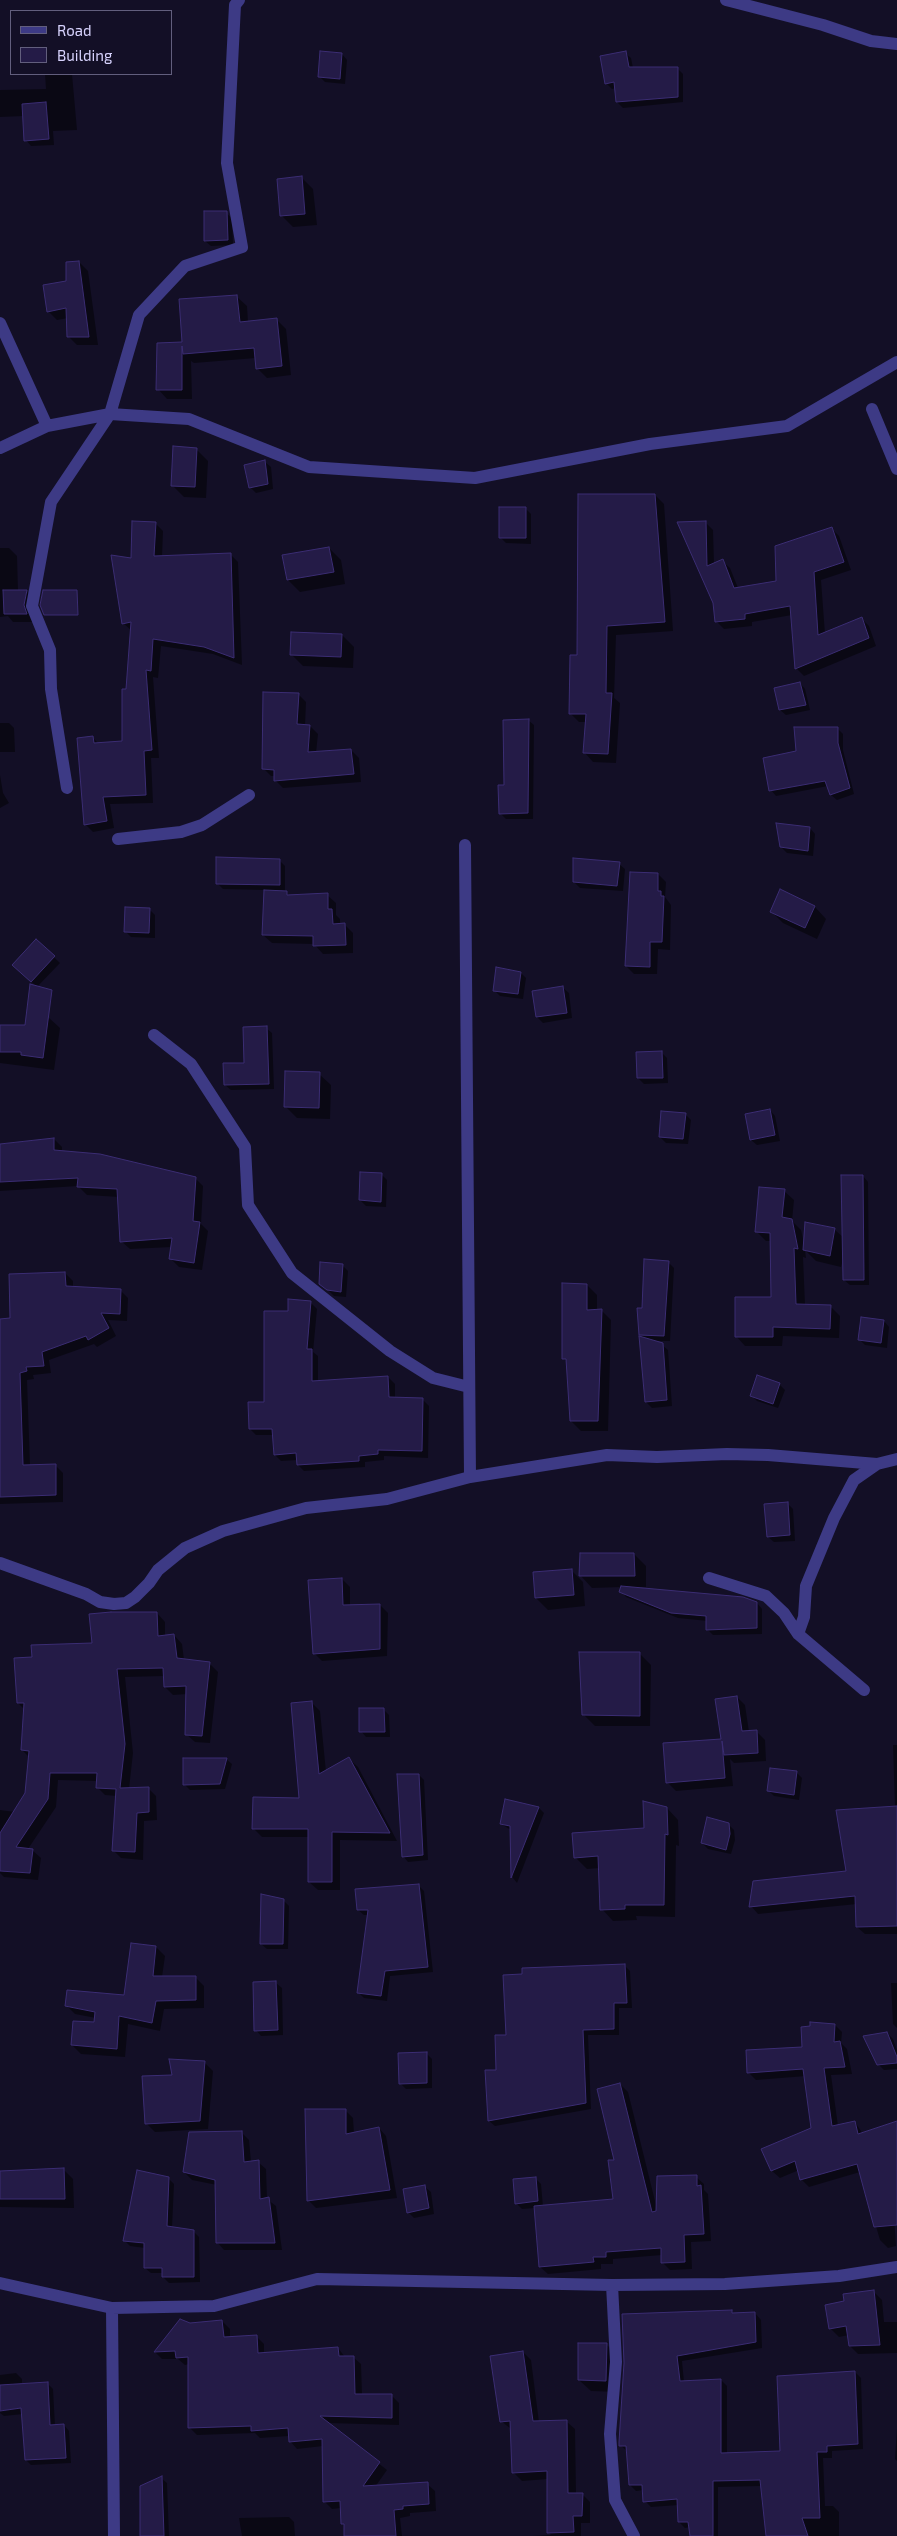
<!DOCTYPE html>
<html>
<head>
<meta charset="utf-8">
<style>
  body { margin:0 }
  #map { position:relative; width:897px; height:2536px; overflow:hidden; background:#130f26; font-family:"Exo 2",sans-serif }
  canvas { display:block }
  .legend { position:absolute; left:10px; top:10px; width:162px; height:65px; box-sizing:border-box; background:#130f26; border:1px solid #625e7d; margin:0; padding:6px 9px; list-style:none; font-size:15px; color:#d9d4ff }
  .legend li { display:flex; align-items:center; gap:10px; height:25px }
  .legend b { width:25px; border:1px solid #625e7d }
</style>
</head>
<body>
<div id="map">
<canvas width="897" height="2536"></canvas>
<ul class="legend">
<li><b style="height:6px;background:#3d3a85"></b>Road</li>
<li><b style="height:14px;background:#241b47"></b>Building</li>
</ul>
</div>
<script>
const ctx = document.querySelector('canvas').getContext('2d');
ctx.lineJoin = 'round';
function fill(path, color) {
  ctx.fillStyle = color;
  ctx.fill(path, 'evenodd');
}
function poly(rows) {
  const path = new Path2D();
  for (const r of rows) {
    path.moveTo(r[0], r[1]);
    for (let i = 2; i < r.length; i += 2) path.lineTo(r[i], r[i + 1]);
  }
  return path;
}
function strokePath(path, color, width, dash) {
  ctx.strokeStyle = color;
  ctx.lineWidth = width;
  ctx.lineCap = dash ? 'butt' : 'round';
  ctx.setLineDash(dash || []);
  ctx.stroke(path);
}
fill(poly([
  [625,53,631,58,633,68,677,68,683,74,683,102,623,108,617,102,616,88,612,89,606,83],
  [342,54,347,60,345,84,325,82,319,76],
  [45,74,72,74,77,130,53,131,54,145,31,146,26,140,24,116,0,117,0,90,46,89],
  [301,177,313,189,317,225,293,227,282,216],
  [226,213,232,218,233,245,211,246,205,241],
  [79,262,88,271,98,345,77,345,68,336,68,318,57,320,48,311],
  [237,297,247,306,248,322,276,319,286,329,291,375,267,378,257,368,256,358,194,363,191,361,192,399,167,399,158,389,183,344],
  [196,449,208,461,206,498,184,497,172,485],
  [265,462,271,467,273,489,256,493,250,487],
  [655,495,664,504,673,631,616,635,614,698,620,703,616,763,593,762,585,753,586,722,579,722,570,713,579,656],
  [525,508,531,514,531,544,506,543,500,537],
  [705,522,713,530,714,564,722,561,730,568,738,588,777,582,832,529,839,536,851,570,821,580,825,634,862,619,869,626,876,646,804,676,796,668,792,615,752,622,752,626,724,629,716,621,714,603,679,523],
  [155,523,163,531,162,557,230,554,238,562,242,665,213,654,161,646,158,678,153,677,159,758,151,758,153,803,110,804,114,828,93,832,85,824,92,737,99,744,123,742,132,631,123,623,132,559],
  [0,548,9,548,17,556,18,591,26,591,34,599,34,622,13,622,8,616,0,617],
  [329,548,341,560,345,584,300,592,288,580,284,556],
  [342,635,354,647,353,668,303,666,291,654],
  [800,683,805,689,810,710,786,715,780,710],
  [298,694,306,702,305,726,310,726,318,734,316,753,351,750,359,758,361,782,283,788,275,780,275,776,271,776,263,768],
  [528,720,534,725,533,819,506,819,500,813,505,786],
  [0,723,9,723,14,728,15,752,0,752],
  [837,728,843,734,843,750,854,794,837,800,831,795,828,786,776,796,771,790,798,752],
  [0,775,3,793,9,803,0,808],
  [810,828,815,834,813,856,787,853,781,847],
  [279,860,285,866,285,892,291,896,327,895,336,903,336,915,340,919,340,925,344,924,353,933,353,953,323,954,314,944,272,943,263,935,265,890,223,889,217,883],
  [619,864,625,869,623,891,580,888,574,882],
  [658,874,666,882,665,897,671,905,670,950,658,949,657,974,634,974,626,966],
  [781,891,815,907,826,919,817,939,783,923,771,911],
  [149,909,155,915,155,938,131,937,126,932],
  [36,940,60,963,37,987,14,965],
  [521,973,526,978,523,999,500,996,494,990],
  [563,988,569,993,572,1018,543,1023,537,1017,533,992],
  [48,1017,60,1028,54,1070,0,1063,0,1026,26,1026],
  [266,1028,272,1033,274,1089,231,1090,225,1085,245,1064],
  [662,1053,667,1058,668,1083,644,1084,638,1078],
  [319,1074,331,1085,330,1119,297,1118,285,1106],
  [770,1110,775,1116,780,1141,757,1145,751,1140],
  [685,1114,691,1120,688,1144,666,1143,660,1137],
  [54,1139,62,1147,62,1152,195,1178,203,1186,201,1224,208,1231,202,1270,179,1267,170,1258,172,1247,130,1249,121,1241,119,1197,87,1195,78,1186,0,1191,0,1145],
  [381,1174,387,1180,386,1207,366,1206,360,1200],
  [863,1176,868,1182,869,1285,850,1285,844,1280,843,1259,841,1267,816,1261,805,1250,806,1258,803,1257,805,1305,830,1306,840,1316,839,1338,783,1336,782,1346,745,1346,736,1336,772,1299,771,1241,766,1241,756,1231,784,1191,794,1200,792,1221,801,1230,804,1243,835,1230,844,1238],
  [668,1262,674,1268,670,1341,652,1341,662,1345,668,1350,672,1406,652,1408,646,1402,644,1339,640,1335],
  [342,1265,348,1271,346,1297,334,1296,324,1286],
  [65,1273,73,1281,73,1287,120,1290,128,1298,127,1321,108,1320,116,1336,97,1347,94,1344,49,1360,51,1373,33,1375,34,1379,27,1380,30,1466,55,1465,63,1473,63,1502,0,1504,0,1321,12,1320],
  [587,1285,597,1295,597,1311,601,1310,611,1320,608,1431,581,1431,571,1421,568,1363,563,1358],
  [310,1302,317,1309,313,1352,318,1356,318,1382,388,1377,395,1384,395,1398,422,1399,429,1406,428,1458,384,1456,384,1460,365,1462,365,1467,304,1471,298,1465,298,1460,281,1461,275,1455,274,1435,256,1435,250,1429,265,1404,289,1313],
  [884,1321,889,1327,887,1348,865,1345,860,1340],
  [779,1384,785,1390,778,1408,757,1401,752,1396],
  [787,1503,793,1509,795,1541,774,1542,768,1537],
  [634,1554,646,1566,646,1587,641,1587,640,1589,757,1603,762,1609,762,1634,713,1635,708,1630,708,1621,678,1618,626,1597,621,1591,622,1587,592,1588,581,1576],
  [571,1570,583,1582,585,1606,548,1610,536,1598],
  [342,1579,350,1587,350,1606,380,1605,388,1613,387,1656,322,1661,314,1653],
  [157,1613,165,1622,165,1636,174,1635,182,1644,184,1660,209,1663,218,1672,210,1743,195,1742,186,1734,187,1694,173,1695,165,1687,165,1676,125,1677,133,1753,129,1789,148,1788,156,1796,157,1820,144,1821,143,1860,121,1858,113,1850,117,1796,105,1795,97,1787,97,1781,58,1780,56,1807,28,1849,32,1850,41,1858,38,1880,4,1877,0,1873,0,1810,15,1812,26,1794,30,1758,22,1750,24,1709,18,1703,34,1658,94,1644],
  [640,1654,651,1665,650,1726,595,1726,584,1715],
  [737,1697,745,1705,749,1732,756,1731,765,1740,766,1761,734,1763,730,1759,733,1786,676,1791,668,1783,723,1740],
  [311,1702,320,1711,326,1772,349,1759,358,1767,397,1841,340,1840,340,1890,318,1890,309,1882,309,1837,262,1837,254,1829,300,1799],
  [384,1710,389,1715,390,1737,366,1737,361,1731],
  [893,1745,897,1745,897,1936,897,1934,865,1934,857,1927,857,1904,758,1914,751,1906,847,1872,895,1808],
  [226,1759,232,1764,225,1789,190,1790,184,1784],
  [796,1772,802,1778,799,1800,774,1796,768,1790],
  [419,1775,424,1780,428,1860,408,1862,403,1856],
  [539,1808,544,1813,517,1883,513,1878,511,1830,501,1824],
  [667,1808,678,1820,679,1846,676,1845,675,1917,636,1916,637,1920,613,1921,602,1909,600,1868,587,1869,575,1857,645,1830],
  [728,1824,734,1830,735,1840,731,1854,708,1849,702,1843],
  [418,1885,424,1891,433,1972,390,1976,387,2001,364,1998,358,1992,369,1915,364,1915,358,1910],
  [283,1900,289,1906,288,1949,267,1949,261,1944],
  [132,1944,156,1947,165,1956,162,1977,195,1977,204,1986,204,2008,164,2009,160,2031,128,2024,125,2057,81,2054,72,2045,96,2024,96,2018,75,2014,66,2005,125,1997],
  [624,1965,630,1971,632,2008,619,2008,619,2035,588,2035,591,2109,495,2126,489,2121,497,2071],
  [276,1983,282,1988,283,2035,261,2036,256,2030],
  [891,1983,897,1983,897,2028,893,2024],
  [835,2025,842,2032,841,2043,847,2049,852,2074,831,2075,838,2126,855,2122,863,2134,897,2123,897,2152,889,2141,896,2246,888,2248,880,2240,860,2172,809,2187,802,2180,799,2170,780,2178,772,2171,763,2150,812,2128,806,2076,756,2080,749,2073,803,2048],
  [887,2033,893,2039,897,2050,897,2069,884,2070,878,2064],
  [426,2053,432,2059,432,2088,406,2089,400,2083],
  [204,2062,213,2071,208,2129,155,2132,146,2123,173,2076],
  [620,2084,628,2092,657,2209,696,2177,704,2184,704,2190,708,2194,711,2241,691,2242,692,2269,670,2270,662,2262,662,2255,613,2259,613,2264,601,2264,601,2269,548,2274,540,2267,535,2208,522,2209,516,2203,535,2178,541,2184,543,2207,614,2200],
  [346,2111,353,2118,354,2134,379,2128,386,2136,397,2198,316,2208,308,2200],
  [241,2132,249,2140,251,2162,258,2162,266,2169,267,2199,276,2206,282,2250,224,2250,217,2242,217,2185,192,2180,184,2172],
  [63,2169,73,2179,74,2208,0,2207,0,2171],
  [168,2178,174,2184,172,2228,193,2231,199,2237,200,2282,169,2283,163,2277,163,2273,151,2273,145,2268,145,2248,130,2246,124,2240],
  [425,2187,431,2192,434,2214,414,2218,408,2212],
  [873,2291,882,2300,884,2322,897,2322,897,2353,858,2354,850,2346,849,2335,839,2337,830,2328,845,2302],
  [732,2311,734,2314,755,2313,761,2320,762,2348,682,2361,684,2382,721,2380,727,2386,727,2454,781,2452,855,2372,861,2378,863,2449,832,2451,832,2458,823,2458,825,2506,833,2506,839,2512,839,2536,771,2536,762,2486,718,2487,718,2536,691,2536,690,2527,685,2528,679,2522,679,2505,651,2507,645,2501,644,2490,636,2491,630,2485,627,2451,620,2445,625,2363],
  [181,2321,190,2324,222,2321,230,2329,230,2338,256,2336,264,2344,264,2354,338,2348,345,2357,353,2357,361,2364,362,2395,391,2395,399,2403,399,2425,327,2423,387,2470,375,2487,427,2484,435,2491,436,2511,410,2513,410,2516,400,2518,402,2536,345,2536,341,2508,332,2509,324,2501,323,2446,297,2449,290,2441,289,2436,260,2438,255,2433,197,2435,190,2428,189,2364,185,2365,178,2359,162,2359,155,2352],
  [606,2344,618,2356,618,2392,591,2391,579,2380],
  [523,2352,531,2360,539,2422,567,2422,575,2429,576,2494,582,2494,590,2502,590,2523,581,2523,581,2536,533,2536,551,2535,548,2532,548,2479,522,2481,514,2473,511,2429,501,2421],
  [16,2373,22,2379,22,2385,47,2383,53,2389,55,2426,64,2425,69,2431,71,2463,31,2465,26,2460,23,2414,4,2416,0,2413,0,2375],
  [897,2428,897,2461,895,2459],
  [161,2478,167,2483,169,2536,141,2536],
  [289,2517,294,2522,295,2536,242,2536,239,2518]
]), '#0007');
const building = poly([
  [320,51,342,53,340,79,318,77,320,51],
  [626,51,629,67,678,67,678,97,616,102,614,82,605,84,600,56,626,51],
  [46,102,49,139,24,141,22,104,46,102],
  [302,176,305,214,280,216,277,179,302,176],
  [204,211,227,211,228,240,204,241,204,211],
  [79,261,89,337,67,337,66,308,47,312,43,285,66,281,66,262,79,261],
  [237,295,240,322,277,318,282,366,256,369,254,348,183,354,182,346,182,390,156,390,157,343,182,342,179,299,237,295],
  [173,446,197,448,195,487,171,486,173,446],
  [265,460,268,484,249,488,244,465,265,460],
  [578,494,655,494,665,622,607,626,606,693,612,693,608,754,583,753,586,714,569,714,570,655,577,655,578,494],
  [499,507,526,507,526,538,499,538,499,507],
  [132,521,156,522,154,556,231,553,234,658,204,647,153,639,151,671,146,670,152,750,144,751,146,795,103,797,107,821,84,825,77,738,93,736,94,743,122,741,122,689,126,689,131,622,122,624,111,555,131,558,132,521],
  [706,521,707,566,723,559,734,588,776,581,775,546,832,527,844,562,814,572,818,635,862,617,869,638,795,669,790,606,745,614,745,619,715,622,713,603,677,522,706,521],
  [329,547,334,572,287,580,282,555,329,547],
  [3,590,27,590,24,605,27,614,4,614,3,590],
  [43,590,77,590,78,615,44,615,40,605,43,590],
  [291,632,342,634,341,657,290,655,291,632],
  [800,682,806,705,779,710,774,688,800,682],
  [263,692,299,693,297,724,310,725,308,752,351,749,354,774,274,781,274,770,262,769,263,692],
  [529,719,528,813,499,814,498,785,504,785,503,720,529,719],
  [794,727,838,727,838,743,850,788,830,795,825,781,769,791,763,758,796,751,794,727],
  [776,823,810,827,808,851,780,847,776,823],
  [216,857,280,859,280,885,216,884,216,857],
  [573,858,620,862,617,886,573,882,573,858],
  [630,872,658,873,658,891,661,891,661,896,664,896,662,942,650,942,650,967,625,966,630,872],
  [780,889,815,906,805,928,770,912,780,889],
  [264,890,287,891,287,895,328,893,328,909,332,909,333,924,345,923,346,945,313,946,313,936,262,935,264,890],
  [125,907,150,908,149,933,124,932,125,907],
  [36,939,55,956,31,982,12,965,36,939],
  [496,967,521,972,518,994,493,991,496,967],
  [30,984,52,990,43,1058,21,1055,21,1052,0,1052,0,1025,25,1025,30,984],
  [563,986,567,1013,536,1017,532,991,563,986],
  [267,1026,269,1084,224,1085,223,1063,244,1063,243,1027,267,1026],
  [662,1051,663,1078,637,1078,636,1052,662,1051],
  [285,1071,320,1072,319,1108,284,1107,285,1071],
  [770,1109,775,1135,750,1140,745,1114,770,1109],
  [661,1111,686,1113,683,1139,659,1137,661,1111],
  [54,1138,54,1150,100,1154,196,1177,193,1221,200,1222,194,1263,169,1259,172,1238,120,1242,117,1189,77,1187,78,1178,0,1182,0,1144,54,1138],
  [360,1172,382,1173,381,1202,359,1200,360,1172],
  [841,1175,863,1175,864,1280,843,1280,841,1175],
  [759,1187,785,1189,782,1217,792,1219,798,1249,794,1248,796,1304,831,1305,830,1329,773,1327,773,1337,735,1337,735,1297,771,1297,770,1233,755,1232,759,1187],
  [805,1222,835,1228,830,1256,803,1250,805,1222],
  [644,1259,669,1261,664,1336,639,1335,637,1308,642,1308,644,1259],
  [320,1262,343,1264,341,1292,327,1290,319,1284,320,1262],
  [65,1272,66,1286,121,1289,120,1314,101,1313,109,1328,88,1340,86,1336,42,1352,44,1366,26,1367,27,1371,20,1373,23,1465,56,1464,56,1495,0,1497,0,1319,10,1318,9,1274,65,1272],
  [562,1283,587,1284,587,1310,602,1309,598,1421,570,1421,566,1359,562,1359,562,1283],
  [288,1299,311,1301,307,1349,312,1349,312,1381,388,1376,389,1397,423,1398,422,1451,378,1450,378,1454,359,1456,359,1461,297,1465,296,1453,274,1455,272,1429,249,1429,248,1402,264,1402,264,1311,288,1311,288,1299],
  [861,1317,884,1320,881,1343,858,1340,861,1317],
  [639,1336,663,1343,667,1400,645,1402,639,1336],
  [757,1375,780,1383,773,1404,750,1396,757,1375],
  [788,1502,790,1535,767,1537,764,1504,788,1502],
  [580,1553,634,1553,635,1576,579,1576,580,1553],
  [572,1569,574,1595,535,1598,533,1572,572,1569],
  [342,1578,343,1605,380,1604,380,1649,313,1654,308,1580,342,1578],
  [621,1586,743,1597,757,1602,757,1628,706,1630,706,1616,671,1613,619,1592,621,1586],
  [111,1612,157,1612,158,1636,174,1634,177,1658,210,1662,202,1736,185,1735,186,1686,164,1687,163,1668,117,1669,125,1744,120,1788,149,1787,149,1812,137,1813,135,1852,112,1851,116,1789,96,1788,97,1773,50,1773,48,1799,16,1847,33,1849,30,1873,0,1871,0,1833,25,1793,29,1751,21,1750,24,1703,17,1703,14,1658,32,1657,31,1645,92,1643,89,1614,111,1612],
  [579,1652,640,1652,640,1716,582,1715,579,1652],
  [737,1696,742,1731,757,1730,758,1753,724,1755,722,1741,725,1778,666,1783,663,1743,721,1739,715,1699,737,1696],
  [312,1701,319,1774,349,1757,390,1833,332,1832,332,1882,308,1882,308,1829,252,1829,253,1797,299,1798,291,1703,312,1701],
  [359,1708,384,1708,385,1732,359,1732,359,1708],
  [183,1758,227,1758,220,1784,183,1785,183,1758],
  [770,1768,797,1771,794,1795,767,1791,770,1768],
  [397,1774,419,1774,423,1855,402,1857,397,1774],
  [505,1799,539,1807,511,1878,510,1826,500,1824,505,1799],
  [643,1801,667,1807,668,1835,665,1834,664,1905,625,1905,625,1909,600,1910,598,1856,574,1858,572,1833,644,1828,643,1801],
  [897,1806,897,1926,856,1927,855,1896,749,1907,753,1881,846,1871,836,1810,897,1806],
  [707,1817,729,1823,730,1834,726,1850,701,1843,707,1817],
  [419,1884,428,1967,385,1971,381,1996,357,1993,368,1910,357,1910,355,1889,419,1884],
  [261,1894,284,1899,283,1944,260,1944,261,1894],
  [131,1943,156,1946,153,1976,196,1976,196,2000,156,2001,152,2023,119,2016,117,2049,71,2045,73,2021,94,2022,95,2012,65,2006,67,1990,124,1995,131,1943],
  [625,1964,627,2003,614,2003,614,2029,583,2030,586,2103,488,2121,485,2070,496,2070,495,2035,506,2035,503,1975,522,1974,522,1968,625,1964],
  [276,1981,278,2030,254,2031,253,1982,276,1981],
  [810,2022,835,2024,834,2042,840,2041,845,2067,824,2068,832,2126,855,2121,858,2134,897,2121,897,2225,874,2227,857,2164,800,2180,795,2161,771,2171,761,2149,811,2128,803,2069,747,2073,746,2050,802,2047,801,2027,810,2026,810,2022],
  [887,2032,897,2057,897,2063,877,2065,863,2036,887,2032],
  [427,2052,427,2083,399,2084,398,2053,427,2052],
  [169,2059,205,2061,200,2121,145,2124,142,2076,172,2075,169,2059],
  [620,2083,652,2212,656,2211,657,2176,697,2175,697,2186,701,2185,704,2234,684,2235,685,2262,661,2263,661,2248,606,2252,606,2257,593,2257,594,2262,539,2267,534,2206,613,2199,608,2160,614,2160,597,2089,620,2083],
  [305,2109,346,2109,346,2134,379,2127,390,2190,307,2201,305,2109],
  [242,2131,244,2162,259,2160,260,2199,269,2197,275,2243,216,2243,215,2180,183,2172,189,2132,242,2131],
  [64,2168,65,2199,0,2199,0,2171,64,2168],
  [137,2170,169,2177,167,2226,194,2230,194,2277,162,2277,162,2268,144,2268,144,2243,123,2241,137,2170],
  [536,2177,538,2201,515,2204,513,2179,536,2177],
  [425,2185,429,2208,407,2213,403,2189,425,2185],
  [874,2290,880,2345,849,2346,846,2326,829,2329,825,2305,844,2301,843,2294,874,2290],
  [732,2310,732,2313,755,2312,756,2342,677,2356,680,2381,721,2379,721,2453,780,2451,777,2376,855,2371,858,2444,827,2446,827,2452,817,2452,820,2518,802,2518,808,2536,766,2536,760,2480,713,2481,713,2536,690,2536,688,2522,678,2522,677,2499,643,2502,642,2485,629,2485,626,2446,619,2446,619,2442,624,2363,622,2314,732,2310],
  [180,2319,190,2323,222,2320,224,2337,257,2335,258,2353,338,2347,339,2356,354,2356,355,2394,392,2394,392,2418,320,2416,380,2462,363,2486,428,2482,429,2504,403,2506,403,2509,394,2510,396,2536,344,2536,344,2524,341,2524,340,2501,323,2502,322,2439,289,2442,288,2428,251,2431,251,2426,188,2428,188,2357,176,2358,175,2351,154,2352,180,2319],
  [578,2343,607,2343,606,2381,578,2380,578,2343],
  [523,2351,533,2421,567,2420,568,2493,583,2493,582,2516,573,2516,574,2532,547,2533,547,2471,512,2473,510,2421,500,2422,490,2356,523,2351],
  [48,2382,50,2425,64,2424,66,2458,25,2460,21,2408,0,2411,0,2385,48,2382],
  [162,2476,164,2536,140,2536,140,2486,162,2476]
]);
fill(building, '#241b47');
strokePath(building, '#3b2d73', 1);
strokePath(poly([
  [726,0,823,25,871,41,897,44],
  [0,323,47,426],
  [872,409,897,469],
  [0,448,47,426,110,414,189,419,309,467,475,478,650,444,787,426,897,362],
  [67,788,51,689,50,650,32,606,51,502,110,414,139,315,185,266,242,247,227,163,235,5,239,0],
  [118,839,181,832,202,825,249,795],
  [465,845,470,1477],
  [154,1035,191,1064,245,1147,248,1205,292,1273,390,1351,433,1378,469,1387],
  [0,1563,86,1594,100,1602,114,1604,126,1603,135,1597,149,1583,158,1570,185,1548,223,1531,306,1508,387,1499,470,1477,607,1455,657,1457,727,1454,768,1455,877,1464,897,1459],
  [709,1578,766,1596,784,1613,798,1634,864,1690],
  [798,1634,804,1617,806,1586,834,1518,854,1480,877,1464],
  [0,2283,112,2308,214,2306,317,2279,612,2285,725,2284,839,2276,897,2267],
  [612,2285,616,2362,610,2434,615,2500,634,2536],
  [112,2308,114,2536]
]), '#3d3a85', 12);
</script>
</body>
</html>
